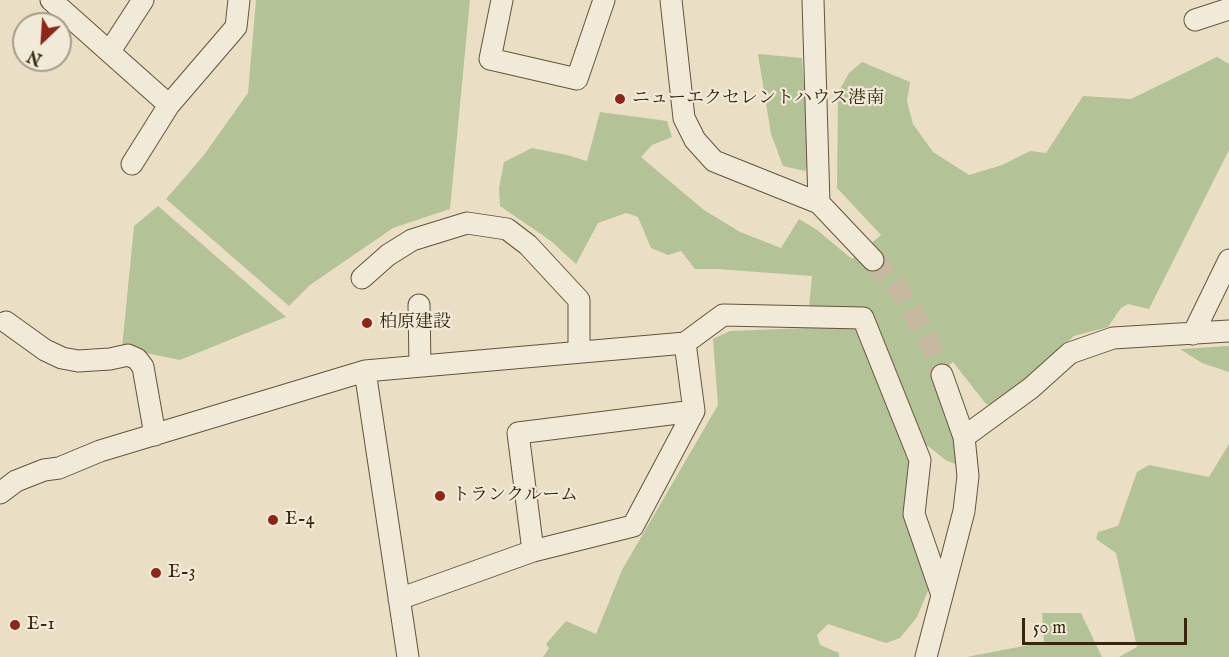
<!DOCTYPE html>
<html>
<head>
<meta charset="utf-8">
<style>
  body { margin:0 }
  #map { position:relative; width:1229px; height:657px; overflow:hidden; background:#eadec5; font-family:"IM FELL English",serif }
  canvas { display:block }
  .north { position:absolute; left:12px; top:12px; width:60px; height:60px; box-sizing:border-box; background:#f1ead9; border:2px solid #a79c87; border-radius:50%; rotate:205deg; font-size:16px; font-weight:700; line-height:24px; text-align:center; color:#37260d }
  .north::after { content:''; display:block; margin:auto; width:21px; height:27px; background:#8f2418; clip-path:polygon(50% 0,100% 100%,50% 72%,0 100%) }
  .scale { position:absolute; left:1022px; top:618px; width:165px; height:27px; box-sizing:border-box; border:3px solid #37260d; border-top:0; padding-left:8px; font-size:18px; line-height:21px; white-space:nowrap; color:#37260d; -webkit-text-stroke:4px #f1ead9; paint-order:stroke }
</style>
</head>
<body>
<div id="map">
<canvas width="1229" height="657"></canvas>
<div class="north">N</div>
<div class="scale">50 m</div>
</div>
<script>
const ctx = document.querySelector('canvas').getContext('2d');
ctx.lineJoin = 'round';
function fill(path, color) {
  ctx.fillStyle = color;
  ctx.fill(path, 'evenodd');
}
function poly(rows) {
  const path = new Path2D();
  for (const r of rows) {
    path.moveTo(r[0], r[1]);
    for (let i = 2; i < r.length; i += 2) path.lineTo(r[i], r[i + 1]);
  }
  return path;
}
function strokePath(path, color, width, dash) {
  ctx.strokeStyle = color;
  ctx.lineWidth = width;
  ctx.lineCap = dash ? 'butt' : 'round';
  ctx.setLineDash(dash || []);
  ctx.stroke(path);
}
function write(font, color, halo, rows, align = 'center') {
  ctx.font = font + ' "IM FELL English","Noto Serif JP",serif';
  ctx.lineWidth = 4.5;
  ctx.setLineDash([]);
  ctx.textBaseline = 'middle';
  ctx.strokeStyle = halo;
  ctx.fillStyle = color;
  for (const [text, x, y, turn = 0] of rows) {
    ctx.save();
    ctx.translate(x, y);
    ctx.rotate((+turn || 0) * Math.PI / 180);
    ctx.textAlign = isNaN(turn) ? turn : align;
    if (halo) ctx.strokeText(text, 0, 0);
    ctx.fillText(text, 0, 0);
    ctx.restore();
  }
}
fill(poly([
  [256,0,470,0,450,209,393,228,310,285,289,306,166,199,204,155,248,93],
  [758,54,802,58,810,164,805,171,783,166,771,134],
  [1217,57,1229,64,1229,150,1149,309,1128,304,1121,308,1108,327,1074,336,996,406,986,404,953,362,933,378,954,439,958,465,947,461,928,446,911,454,930,586,917,617,900,638,886,643,828,624,817,635,820,645,839,653,839,657,543,657,549,648,546,644,566,621,596,634,622,570,718,405,713,339,730,331,807,328,812,276,717,269,695,269,681,251,668,255,651,248,638,217,626,213,598,223,576,264,551,241,500,206,499,188,504,162,532,148,567,155,587,161,600,112,667,121,672,137,652,145,641,157,704,210,740,232,781,248,799,219,817,230,852,259,881,235,837,188,838,93,849,73,862,62,910,82,907,101,913,124,933,152,969,175,1002,165,1030,151,1046,153,1083,96,1131,99],
  [158,206,286,317,180,360,122,348,134,226],
  [1229,346,1229,372,1202,363,1180,349],
  [1229,444,1229,657,1119,657,1137,647,1116,553,1096,539,1098,532,1118,526,1137,472,1149,465,1209,477],
  [1042,613,1081,613,1102,657,967,657,1044,642]
]), '#b4c297');
strokePath(poly([
  [873,260,894,283,908,304,928,339,942,375]
]), '#c6b9a0', 21, [21, 10]);
const street = poly([
  [51,0,169,105],
  [502,0,490,59,577,79,604,0],
  [671,0,684,118,695,140,714,161,819,203,873,260],
  [813,0,819,203],
  [1195,20,1229,9],
  [110,51,143,0],
  [132,164,169,105,236,27,239,0],
  [362,278,388,255,412,240,467,223,507,229,528,245,579,300,579,351],
  [419,305,420,366],
  [6,322,45,350,62,358,78,361,110,359,128,355,137,359,143,367,155,435],
  [1193,334,1229,260],
  [365,371,685,343,723,315,863,318,920,460,914,514,942,595],
  [964,437,1031,388,1070,353,1113,338,1229,331],
  [0,493,16,481,44,470,59,468,100,451,365,371,408,657],
  [533,551,518,433,694,411],
  [399,599,533,551,633,526,694,411,685,343],
  [926,657,964,511,968,476,964,437,942,375]
]);
strokePath(street, '#64543b', 23);
strokePath(street, '#f1ead9', 21);
for (const [x, y, r, color] of [
  [620,99,6,"#8f2418"],
  [367,323,6,"#8f2418"],
  [440,496,6,"#8f2418"],
  [273,520,6,"#8f2418"],
  [156,573,6,"#8f2418"],
  [15,625,6,"#8f2418"]
]) {
  const dot = new Path2D();
  dot.arc(x, y, r, 0, 2 * Math.PI);
  ctx.fillStyle = color;
  ctx.fill(dot);
  strokePath(dot, '#f1ead9', 2);
}
write('18px', '#37260d', '#f1ead9', [
  ["ニューエクセレントハウス港南",632,99],
  ["柏原建設",379,323],
  ["トランクルーム",452,496],
  ["E-4",285,520],
  ["E-3",168,573],
  ["E-1",27,625]
], 'left');
</script>
</body>
</html>
